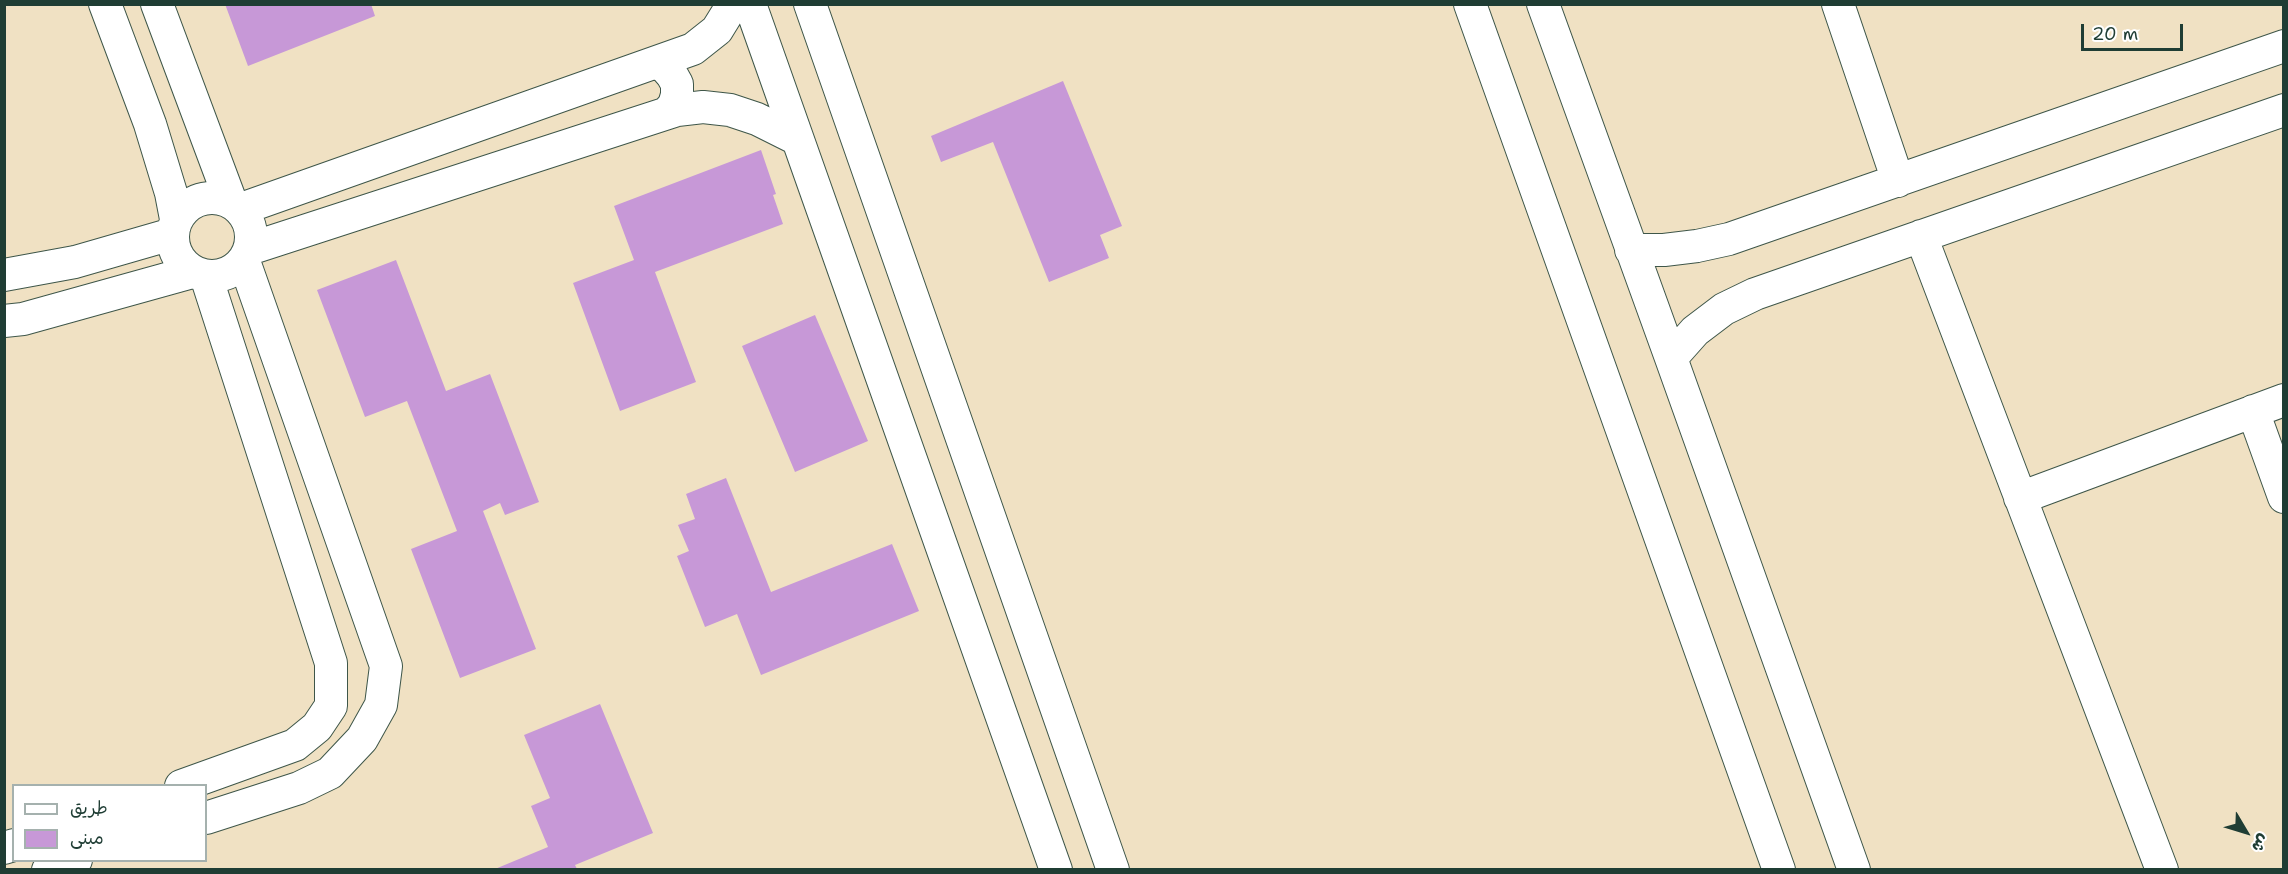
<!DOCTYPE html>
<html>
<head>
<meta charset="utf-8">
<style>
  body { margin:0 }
  #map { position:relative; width:2288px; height:874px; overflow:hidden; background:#f0e1c3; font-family:"Shantell Sans","Playpen Sans Arabic",sans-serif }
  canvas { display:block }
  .frame { position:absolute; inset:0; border:6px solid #1f3d34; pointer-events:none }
  .legend { position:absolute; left:12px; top:784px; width:195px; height:78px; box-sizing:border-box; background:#fff; border:2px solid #a5b1ae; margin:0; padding:8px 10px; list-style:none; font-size:18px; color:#1f3d34 }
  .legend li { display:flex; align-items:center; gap:12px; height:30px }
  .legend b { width:30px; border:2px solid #a5b1ae }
  .north { position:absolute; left:2216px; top:802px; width:60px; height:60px; -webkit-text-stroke:4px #fff; paint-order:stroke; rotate:128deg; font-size:16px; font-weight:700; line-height:24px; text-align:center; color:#1f3d34 }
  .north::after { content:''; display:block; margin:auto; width:21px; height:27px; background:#1f3d34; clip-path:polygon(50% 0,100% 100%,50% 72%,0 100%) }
  .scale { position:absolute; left:2081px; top:24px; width:102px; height:27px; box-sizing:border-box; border:3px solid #1f3d34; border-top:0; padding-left:8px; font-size:18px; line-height:21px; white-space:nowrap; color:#1f3d34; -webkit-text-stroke:4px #fff; paint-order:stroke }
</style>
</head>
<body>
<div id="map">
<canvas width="2288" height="874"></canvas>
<div class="frame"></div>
<ul class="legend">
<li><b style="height:8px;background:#fff"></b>طريق</li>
<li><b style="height:16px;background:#c798d7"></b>مبنى</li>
</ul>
<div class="north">ش</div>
<div class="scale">20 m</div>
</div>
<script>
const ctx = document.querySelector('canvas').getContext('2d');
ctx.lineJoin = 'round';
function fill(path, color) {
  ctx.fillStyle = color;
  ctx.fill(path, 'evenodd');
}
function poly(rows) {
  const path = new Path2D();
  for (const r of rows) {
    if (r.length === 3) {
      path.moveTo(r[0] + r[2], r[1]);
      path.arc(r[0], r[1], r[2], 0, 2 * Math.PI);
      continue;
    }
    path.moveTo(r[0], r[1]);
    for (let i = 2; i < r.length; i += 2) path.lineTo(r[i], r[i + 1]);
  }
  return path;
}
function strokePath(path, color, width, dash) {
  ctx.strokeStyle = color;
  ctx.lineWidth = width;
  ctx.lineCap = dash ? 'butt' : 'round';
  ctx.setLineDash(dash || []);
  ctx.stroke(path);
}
fill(poly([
  [225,4,371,4,375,16,248,66],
  [1063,81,1122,226,1100,235,1109,258,1049,282,993,142,941,162,931,136],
  [761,150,776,194,773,195,783,224,655,272,696,382,620,411,573,283,634,260,614,206],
  [396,260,446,391,490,374,539,502,505,515,500,503,483,511,536,649,460,678,411,549,457,531,407,401,365,417,317,290],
  [815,315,868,441,795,472,742,346],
  [726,478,771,592,892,544,919,611,761,675,737,614,705,627,677,556,689,551,678,525,695,519,686,494],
  [600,704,653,833,575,865,577,869,495,869,548,847,531,806,550,798,524,735]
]), '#c798d7');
const minor = poly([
  [105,4,150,124,171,193,176,219],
  [157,4,231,202],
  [750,4,1056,870],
  [810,4,1113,870],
  [1470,4,1779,870],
  [1543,4,1671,358,1854,870],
  [1838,4,1898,181],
  [656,63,665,67,672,75,677,84,677,95,674,105,667,113],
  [212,237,39],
  [241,209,693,49,717,30,733,4],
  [1921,236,2162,870],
  [252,248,677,110,703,107,730,110,757,119,797,139],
  [1631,250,1664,250,1697,246,1729,239,2284,46],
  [4,275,75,262,172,234],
  [4,321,23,319,192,272],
  [1671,358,1695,331,1724,309,1755,294,2284,110],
  [2253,411,2284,497],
  [2020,498,2284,400],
  [181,786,295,745,317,727,331,706,331,663,206,276],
  [206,818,299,788,330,773,362,739,381,705,386,666,244,261],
  [4,848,14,845],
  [48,870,76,860]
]);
strokePath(minor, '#3e5649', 34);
strokePath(minor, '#fff', 32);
</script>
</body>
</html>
